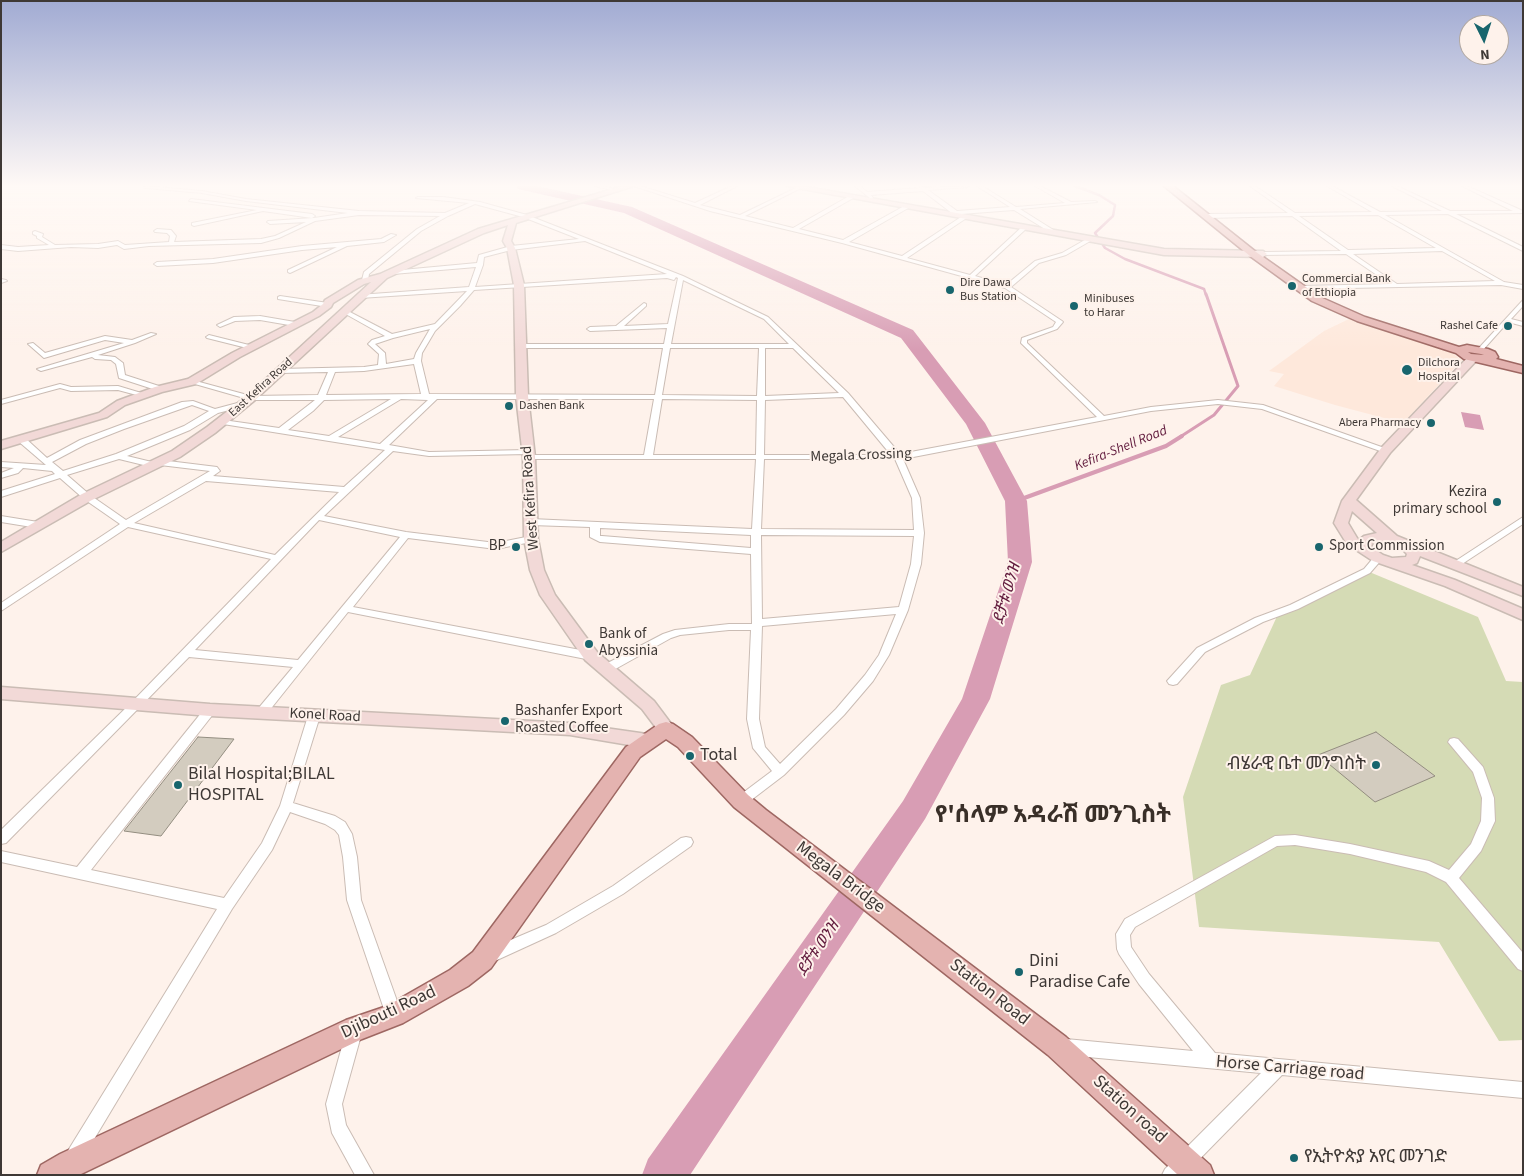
<!DOCTYPE html>
<html>
<head>
<meta charset="utf-8">
<style>
  body { margin:0 }
  #map { position:relative; width:1524px; height:1176px; overflow:hidden; background:#fef2eb; font-family:"Source Sans 3",sans-serif }
  canvas { display:block }
  .frame { position:absolute; inset:0; border:2px solid #3e3835; pointer-events:none }
  .north { position:absolute; left:1459px; top:15px; width:50px; height:50px; box-sizing:border-box; background:#fef2eb; border:1px solid #b1a8a2; border-radius:50%; rotate:176deg; font-size:14px; font-weight:700; line-height:20px; text-align:center; color:#3e3835 }
  .north::after { content:''; display:block; margin:auto; width:18px; height:22px; background:#18656d; clip-path:polygon(50% 0,100% 100%,50% 72%,0 100%) }
</style>
</head>
<body>
<div id="map">
<canvas width="1524" height="1176"></canvas>
<div class="frame"></div>
<div class="north">N</div>
</div>
<script>
const ctx = document.querySelector('canvas').getContext('2d');
ctx.lineJoin = 'round';
function fill(path, color) {
  ctx.fillStyle = color;
  ctx.fill(path, 'evenodd');
}
function poly(rows) {
  const path = new Path2D();
  for (const r of rows) {
    path.moveTo(r[0], r[1]);
    for (let i = 2; i < r.length; i += 2) path.lineTo(r[i], r[i + 1]);
  }
  return path;
}
function strokePath(path, color, width, dash) {
  ctx.strokeStyle = color;
  ctx.lineWidth = width;
  ctx.lineCap = dash ? 'butt' : 'round';
  ctx.setLineDash(dash || []);
  ctx.stroke(path);
}
function write(font, color, halo, rows, align = 'center') {
  ctx.font = font + ' "Source Sans 3","Noto Sans Ethiopic",sans-serif';
  ctx.lineWidth = 4;
  ctx.setLineDash([]);
  ctx.textBaseline = 'middle';
  ctx.strokeStyle = halo;
  ctx.fillStyle = color;
  for (const [text, x, y, turn = 0] of rows) {
    ctx.save();
    ctx.translate(x, y);
    ctx.rotate((+turn || 0) * Math.PI / 180);
    ctx.textAlign = isNaN(turn) ? turn : align;
    if (halo) ctx.strokeText(text, 0, 0);
    ctx.fillText(text, 0, 0);
    ctx.restore();
  }
}
fill(poly([
  [1351,318,1446,349,1462,360,1403,423,1335,405,1274,386,1284,374,1269,371,1324,331]
]), '#fee8db');
fill(poly([
  [1367,571,1478,617,1506,681,1523,682,1523,1040,1499,1041,1439,942,1199,927,1183,797,1221,685,1250,675,1279,612]
]), '#d5dbb5');
fill(poly([
  [1461,412,1480,415,1484,430,1465,427]
]), '#d89db4');
strokePath(poly([
  [1075,186,1099,195,1115,205,1113,216,1095,233,1105,248,1125,259,1204,289,1206,295]
]), '#d89db4', 2.5);
strokePath(poly([
  [1180,437,1214,415,1238,386,1206,294]
]), '#d89db4', 3);
strokePath(poly([
  [1016,501,1166,446,1182,436]
]), '#d89db4', 4);
fill(poly([
  [516,186,537,186,632,207,913,330,985,423,1027,501,1032,562,990,699,925,819,690,1175,642,1175,648,1159,903,801,962,699,1008,562,1005,501,966,424,901,338,624,213,518,189,516,186]
]), '#d89db4');
const building = poly([
  [1376,732,1435,776,1375,802,1318,755,1376,732],
  [198,737,234,739,161,836,124,831,198,737]
]);
fill(building, '#d3ccbf');
strokePath(building, '#938d80', 1);
const street = poly([
  [145,186,202,191,246,199,359,211,445,213,469,203,416,198,418,197,443,197,480,202,527,215,683,276,768,317,848,393,900,454,1097,417,1021,343,1022,338,1053,327,1056,322,1005,288,842,243,710,211,634,186,640,186,695,203,732,186,737,186,700,205,740,215,800,186,805,186,745,216,793,228,851,195,855,195,855,197,799,229,843,240,906,205,910,205,910,207,849,242,902,256,964,215,968,215,968,217,907,258,970,275,1023,226,1027,226,1027,228,975,276,1006,285,1035,261,1062,253,1090,237,1093,239,1092,240,1066,255,1039,263,1011,287,1062,321,1063,322,1057,329,1027,340,1027,343,1104,416,1151,407,1218,400,1263,405,1390,450,1386,452,1383,452,1262,409,1218,404,1151,411,903,459,920,498,924,533,921,564,908,610,889,655,873,681,844,715,784,775,746,804,741,806,736,804,735,801,736,798,772,771,753,748,747,719,751,630,729,630,680,635,671,638,610,672,602,672,600,669,602,666,663,634,675,630,729,624,752,624,751,554,600,542,590,537,590,527,531,525,526,522,531,519,752,529,756,459,526,459,526,455,644,455,654,399,437,399,389,445,429,452,528,450,532,452,528,454,429,456,393,451,324,516,406,532,496,543,531,536,536,539,531,542,496,549,408,538,353,607,591,652,595,653,596,656,595,659,591,660,348,612,265,716,261,717,257,716,255,713,257,710,293,667,189,657,6,843,1,844,1,830,132,702,271,559,128,527,1,611,1,603,120,524,84,499,60,478,1,497,1,491,55,474,52,471,23,468,18,473,1,478,1,473,14,468,1,467,1,462,46,465,18,441,18,437,24,437,47,458,80,440,182,402,193,401,215,409,245,401,248,401,248,405,218,413,190,430,127,456,156,463,160,460,217,467,220,471,213,476,344,487,385,450,223,424,219,422,223,420,279,428,315,400,251,400,188,382,192,380,251,396,318,395,328,372,280,373,276,371,280,369,364,367,378,365,379,354,368,344,372,340,385,336,342,312,342,310,346,310,392,334,435,324,467,291,360,298,357,296,358,295,469,287,476,267,393,274,390,272,391,271,477,263,479,255,511,246,579,239,523,217,475,204,448,216,421,231,369,274,368,280,365,282,362,280,364,272,417,229,440,216,359,215,315,221,279,238,261,243,149,246,124,249,117,245,98,248,71,247,18,251,1,249,1,245,18,247,49,245,37,238,37,236,33,234,33,232,35,231,43,234,42,237,55,245,98,244,118,241,125,245,169,242,170,236,167,233,155,232,154,231,157,229,171,230,176,236,174,242,261,239,275,236,306,222,270,224,267,222,268,221,314,218,348,213,246,201,202,193,146,188,144,187,145,186],
  [585,241,672,276,667,274,475,287,483,265,484,257,511,250,585,241],
  [676,277,678,278,668,324,624,326,646,306,646,304,644,303,616,326,590,327,587,329,590,331,667,328,664,344,521,344,518,346,521,348,663,348,655,395,429,394,421,361,422,353,435,331,460,306,474,290,667,278,674,280,676,277],
  [683,280,764,319,789,344,671,344,683,280],
  [430,329,416,353,414,359,386,364,385,353,375,344,393,338,430,329],
  [670,348,759,348,757,396,662,395,670,348],
  [765,348,793,348,839,393,765,396,765,348],
  [414,364,421,394,326,395,335,372,364,371,414,364],
  [843,397,891,455,764,455,765,400,843,397],
  [391,399,329,436,288,430,313,411,324,400,391,399],
  [401,399,428,400,380,444,338,437,401,399],
  [662,399,757,400,756,455,653,455,662,399],
  [192,405,209,411,184,426,116,454,63,471,52,462,86,444,124,429,192,405],
  [119,459,156,468,160,465,210,471,126,520,90,495,67,475,119,459],
  [764,459,895,459,912,498,914,530,761,529,764,459],
  [206,481,339,492,275,555,134,523,206,481],
  [319,520,400,537,298,660,195,650,319,520],
  [600,528,751,535,751,548,602,536,600,536,600,528],
  [761,535,914,536,911,564,899,607,762,619,761,535],
  [896,614,879,655,865,675,836,709,780,764,765,747,759,719,762,626,896,614],
  [595,186,603,186,618,190,616,191,595,186],
  [855,186,860,186,867,192,920,188,922,187,925,188,969,186,967,187,928,190,957,211,1010,207,977,186,982,186,1016,207,1065,203,1035,186,1040,186,1071,202,1095,201,1097,202,1020,209,1055,231,1055,233,1053,234,1014,210,961,214,959,217,953,214,923,191,871,195,873,198,871,199,855,186],
  [1250,186,1255,186,1295,213,1372,212,1327,186,1332,186,1380,212,1442,211,1392,186,1397,186,1450,211,1513,211,1462,186,1467,186,1523,211,1523,213,1456,214,1523,247,1523,251,1448,214,1385,215,1504,282,1523,285,1523,289,1501,285,1298,289,1297,288,1300,286,1390,284,1346,254,1261,255,1260,254,1263,252,1341,251,1292,216,1207,218,1204,216,1207,214,1288,213,1250,186],
  [1378,215,1436,248,1348,250,1299,216,1378,215],
  [1442,251,1495,281,1397,284,1353,254,1442,251],
  [191,199,312,214,315,216,312,218,263,211,194,226,192,225,192,223,257,210,189,201,191,199],
  [391,234,396,235,384,242,347,246,290,273,288,272,288,270,337,247,302,250,213,263,157,266,154,264,157,262,213,259,302,246,381,239,391,234],
  [1,279,6,280,7,281,1,283,1,279],
  [280,296,328,303,331,305,328,307,278,299,278,297,280,296],
  [1523,300,1523,306,1511,319,1523,322,1523,326,1508,322,1482,351,1478,351,1478,349,1523,300],
  [260,316,295,322,298,324,295,326,260,320,235,321,220,327,217,325,234,317,260,316],
  [151,333,156,334,135,343,98,355,115,357,123,363,125,375,162,387,162,391,159,391,119,378,116,364,111,360,95,359,92,357,41,371,37,369,124,343,105,340,44,358,28,344,33,343,45,353,105,336,132,340,151,333],
  [209,335,253,346,254,347,251,349,207,338,206,337,209,335],
  [60,384,71,387,118,386,148,395,144,397,118,390,71,391,60,388,1,404,1,400,60,384],
  [1,516,38,522,43,525,38,528,1,522,1,516],
  [1523,517,1523,524,1459,566,1456,567,1451,564,1523,517],
  [1378,555,1383,558,1370,573,1298,609,1263,622,1205,652,1177,684,1173,685,1169,684,1167,681,1197,648,1255,618,1290,605,1364,569,1375,556,1378,555],
  [210,706,214,707,216,710,214,713,91,870,224,898,262,843,280,806,308,716,310,713,318,713,320,716,293,803,335,816,345,822,352,834,357,857,361,900,402,1015,400,1020,394,1022,388,1020,386,1015,347,900,343,857,339,835,335,830,325,824,290,812,272,850,232,909,81,1161,75,1164,69,1161,66,1155,69,1149,217,909,1,862,1,851,77,867,206,707,210,706],
  [1454,738,1458,739,1483,767,1494,798,1495,821,1481,851,1459,878,1523,953,1523,971,1518,969,1446,882,1426,872,1350,854,1295,845,1277,846,1135,927,1130,935,1131,947,1149,974,1215,1053,1523,1082,1523,1098,1282,1075,1184,1175,1162,1175,1165,1169,1261,1073,1066,1055,1060,1052,1058,1047,1060,1042,1066,1039,1193,1051,1139,984,1119,954,1117,949,1116,934,1125,919,1275,836,1295,835,1350,844,1429,861,1449,870,1471,844,1481,821,1482,798,1473,772,1448,742,1450,739,1454,738],
  [686,837,691,838,693,842,691,846,623,894,556,933,497,960,492,962,487,960,485,955,487,950,546,925,613,886,681,838,686,837],
  [354,1024,360,1027,362,1032,342,1104,346,1125,374,1175,355,1175,332,1133,326,1104,346,1032,348,1027,354,1024]
]);
const secondary = poly([
  [623,186,634,186,516,223,511,241,515,248,524,285,528,396,535,457,538,539,544,570,555,595,597,652,654,701,675,729,672,733,666,735,660,733,642,709,585,660,540,595,530,570,524,539,523,457,516,396,514,285,507,248,503,241,508,225,484,233,387,278,255,400,215,433,180,457,92,500,1,552,1,542,82,494,172,451,207,427,247,396,371,282,364,284,333,303,331,307,319,316,240,357,196,384,162,392,125,405,107,417,1,449,1,441,99,413,117,401,155,387,188,379,232,353,313,312,323,304,325,300,358,280,380,274,478,229,623,186],
  [786,186,801,186,1164,249,1263,251,1267,254,1263,257,1164,255,786,186],
  [1473,355,1477,356,1478,358,1477,360,1390,453,1356,500,1397,536,1523,587,1523,596,1420,556,1417,563,1412,565,1455,580,1523,609,1523,620,1445,586,1373,561,1347,544,1334,523,1342,501,1382,447,1469,356,1473,355],
  [1352,511,1377,533,1364,536,1359,540,1357,538,1348,523,1352,511],
  [1381,541,1401,548,1407,554,1406,557,1392,558,1383,555,1371,547,1373,542,1381,541],
  [1,687,210,704,570,723,647,734,653,736,656,741,653,746,647,748,570,735,210,716,1,699,1,687]
]);
const primary = poly([
  [1164,186,1173,186,1256,252,1320,297,1365,317,1459,347,1467,345,1488,349,1495,352,1498,357,1496,359,1523,366,1523,373,1464,359,1456,353,1357,321,1312,301,1250,256,1164,186],
  [1468,352,1481,354,1484,355,1471,354,1468,352],
  [666,722,673,724,692,737,748,795,766,810,1066,1037,1210,1165,1214,1175,1178,1175,1048,1055,734,807,678,747,666,739,640,757,491,968,468,986,403,1023,362,1039,79,1175,37,1175,41,1165,60,1154,346,1020,387,1006,450,970,473,952,626,747,659,724,666,722]
]);
strokePath(street, '#cabcb4', 2);
strokePath(secondary, '#cabcb4', 3);
strokePath(primary, '#9e6762', 3);
fill(street, '#fff');
fill(secondary, '#f2d9d7');
fill(primary, '#e4b3b0');
const sky = ctx.createLinearGradient(0, 0, 0, 350);
sky.addColorStop(0, '#a1abd3');
sky.addColorStop(0.53, '#fff9f6');
sky.addColorStop(1, '#fff9f600');
ctx.fillStyle = sky;
ctx.fillRect(0, 0, 1524, 350);
for (const [x, y, r, color] of [
  [1292,286,5,"#18656d"],
  [950,290,5,"#18656d"],
  [1074,306,5,"#18656d"],
  [1508,326,5,"#18656d"],
  [1407,370,6,"#18656d"],
  [509,406,5,"#18656d"],
  [1431,423,5,"#18656d"],
  [1497,502,5,"#18656d"],
  [516,547,5,"#18656d"],
  [1319,547,5,"#18656d"],
  [589,644,5,"#18656d"],
  [505,721,5,"#18656d"],
  [690,756,5,"#18656d"],
  [1376,765,5,"#18656d"],
  [178,785,5,"#18656d"],
  [1019,972,5,"#18656d"],
  [1294,1158,5,"#18656d"]
]) {
  const dot = new Path2D();
  dot.arc(x, y, r, 0, 2 * Math.PI);
  ctx.fillStyle = color;
  ctx.fill(dot);
  strokePath(dot, '#fef2eb', 2);
}
write('12px', '#3e3835', '#fef2eb', [
  ["Commercial Bank",1302,279],
  ["of Ethiopia",1302,293],
  ["Dire Dawa",960,283],
  ["Bus Station",960,297],
  ["Minibuses",1084,299],
  ["to Harar",1084,313],
  ["Rashel Cafe",1498,326,"right"],
  ["Dilchora",1418,363],
  ["Hospital",1418,377],
  ["Dashen Bank",519,406],
  ["Abera Pharmacy",1421,423,"right"]
], 'left');
write('12px', '#3e3835', '#fef2eb', [
  ["East Kefira Road",261,388,-42]
]);
write('italic 14px', '#621c3e', '#fef2eb', [
  ["Kefira-Shell Road",1121,449,-22]
]);
write('15px', '#3e3835', '#fef2eb', [
  ["Megala Crossing",861,456,-2],
  ["West Kefira Road",531,498,-94],
  ["Konel Road",325,716,3]
]);
write('15px', '#3e3835', '#fef2eb', [
  ["Kezira",1487,493,"right"],
  ["primary school",1487,510,"right"],
  ["BP",506,547,"right"],
  ["Sport Commission",1329,547],
  ["Bank of",599,635],
  ["Abyssinia",599,652],
  ["Bashanfer Export",515,712],
  ["Roasted Coffee",515,729]
], 'left');
write('italic 16px', '#621c3e', '#fef2eb', [
  ["ደቻቱ ወንዝ",1008,594,-74],
  ["ደቻቱ ወንዝ",819,949,-56]
]);
write('18px', '#3e3835', '#fef2eb', [
  ["Total",700,756],
  ["ብሄራዊ ቤተ መንግስት",1366,765,"right"],
  ["Bilal Hospital;BILAL",188,775],
  ["HOSPITAL",188,796],
  ["Dini",1029,962],
  ["Paradise Cafe",1029,983],
  ["የኢትዮጵያ አየር መንገድ",1304,1158]
], 'left');
write('18px', '#3e3835', '#fef2eb', [
  ["Megala Bridge",840,878,37],
  ["Station Road",989,993,38],
  ["Djibouti Road",389,1013,-25],
  ["Horse Carriage road",1290,1069,5],
  ["Station road",1129,1110,42]
]);
write('bold 24px', '#392f28', '#fef2eb', [
  ["የ'ሰላም አዳራሽ መንጊስት",1053,817]
]);
</script>
</body>
</html>
